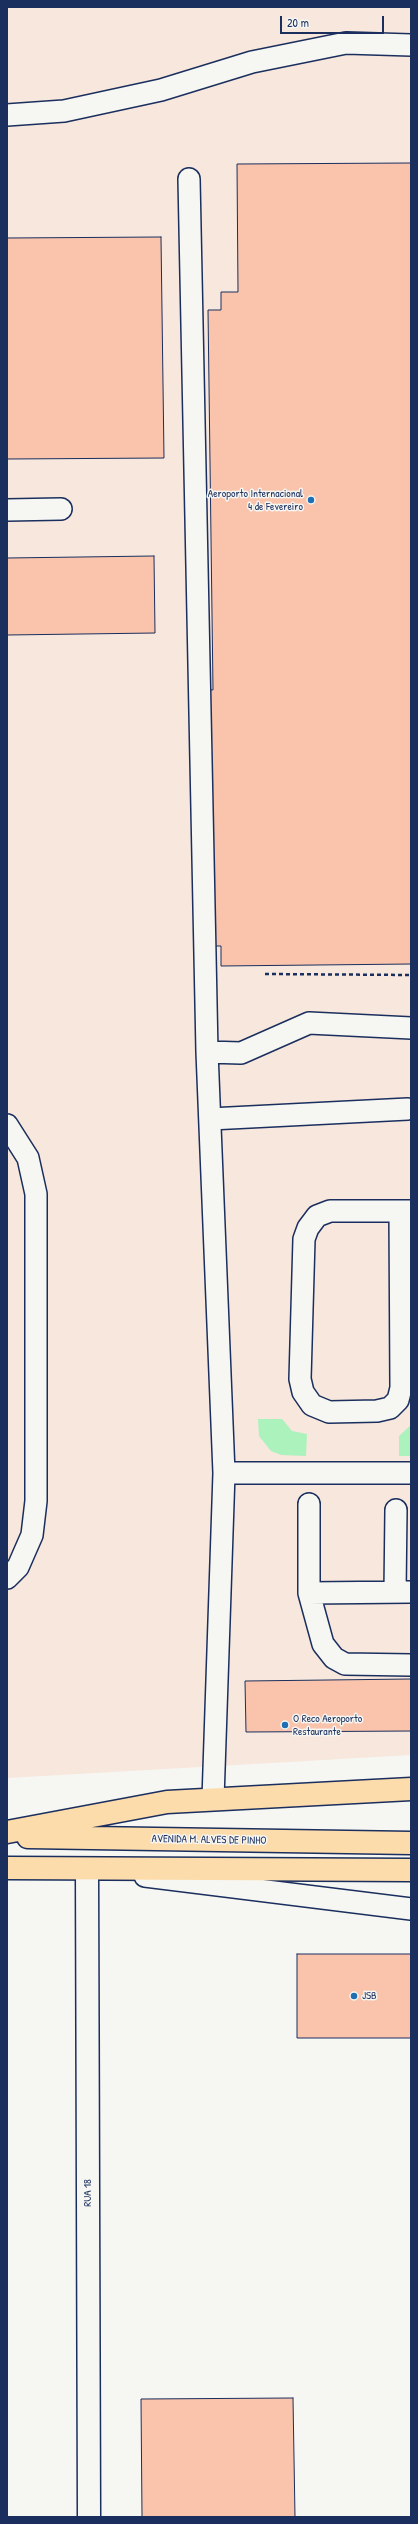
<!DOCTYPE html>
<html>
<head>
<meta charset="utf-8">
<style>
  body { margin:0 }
  #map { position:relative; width:418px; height:2524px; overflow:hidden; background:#f6f6f2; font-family:"Patrick Hand",sans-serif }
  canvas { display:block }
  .frame { position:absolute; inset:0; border:8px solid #1b2f5e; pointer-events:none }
  .scale { position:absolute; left:280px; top:16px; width:104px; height:18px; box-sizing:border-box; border:2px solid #1b2f5e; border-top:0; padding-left:5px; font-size:12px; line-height:14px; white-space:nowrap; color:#1b2f5e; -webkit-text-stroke:3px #f6f6f2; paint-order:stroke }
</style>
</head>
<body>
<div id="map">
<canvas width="418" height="2524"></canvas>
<div class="frame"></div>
<div class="scale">20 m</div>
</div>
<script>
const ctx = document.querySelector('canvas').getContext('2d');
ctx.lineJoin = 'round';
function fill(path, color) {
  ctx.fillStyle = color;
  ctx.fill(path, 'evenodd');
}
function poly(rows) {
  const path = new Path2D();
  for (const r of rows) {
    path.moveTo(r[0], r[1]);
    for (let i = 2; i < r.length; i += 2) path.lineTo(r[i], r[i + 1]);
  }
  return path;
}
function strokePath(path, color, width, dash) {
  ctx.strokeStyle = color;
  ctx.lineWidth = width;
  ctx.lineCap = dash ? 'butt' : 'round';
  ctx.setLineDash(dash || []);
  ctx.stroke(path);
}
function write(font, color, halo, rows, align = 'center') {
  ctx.font = font + ' "Patrick Hand",sans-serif';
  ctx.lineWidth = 3;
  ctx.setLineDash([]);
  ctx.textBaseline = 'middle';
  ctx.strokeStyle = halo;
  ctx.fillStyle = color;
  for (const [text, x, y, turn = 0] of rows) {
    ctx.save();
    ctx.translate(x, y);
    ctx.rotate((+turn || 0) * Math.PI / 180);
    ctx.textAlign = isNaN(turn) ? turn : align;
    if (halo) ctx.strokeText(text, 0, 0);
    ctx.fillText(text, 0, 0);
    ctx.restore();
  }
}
fill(poly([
  [7,7,411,7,411,1755,7,1778]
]), '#f7e7dd');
fill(poly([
  [258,1419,282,1419,292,1431,307,1434,306,1456,281,1455,271,1451,259,1436],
  [411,1425,411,1456,399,1456,399,1436]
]), '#abf2bd');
const building = poly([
  [411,163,411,964,221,966,221,946,207,946,204,689,213,690,208,310,221,310,221,292,238,292,237,164,411,163],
  [161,237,164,458,7,459,7,238,161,237],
  [154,556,155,633,7,635,7,558,154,556],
  [411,1679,411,1731,246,1732,245,1681,411,1679],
  [297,1954,411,1954,411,2038,297,2038,297,1954],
  [293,2398,295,2517,142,2517,141,2399,293,2398]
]);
fill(building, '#f9c4ab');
strokePath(building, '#1b2f5e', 1);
const service = poly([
  [7,115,64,111,161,90,252,62,346,43,411,45],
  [189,179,207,1052,224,1473,213,1799],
  [7,510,61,509],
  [207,1052,241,1053,309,1023,411,1028],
  [210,1119,408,1109],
  [7,1125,28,1158,36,1194,36,1501,32,1535,18,1567,7,1578],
  [400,1212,401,1388,398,1400,390,1408,377,1411,329,1412,312,1405,303,1392,300,1379,304,1239,308,1228,317,1216,330,1211,411,1211],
  [224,1473,411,1473],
  [309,1504,309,1593,323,1644,334,1658,345,1664,411,1665],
  [395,1592,396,1510],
  [309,1593,411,1592],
  [145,1876,411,1909]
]);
const minor = poly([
  [87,1869,89,2517]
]);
const primary = poly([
  [7,1832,167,1802,411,1789],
  [28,1837,411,1843],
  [7,1868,411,1870]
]);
strokePath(service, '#1b2f5e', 24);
strokePath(minor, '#1b2f5e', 25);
strokePath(primary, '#1b2f5e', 25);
strokePath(poly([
  [265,974,411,975]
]), '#1b2f5e', 2.5, [4, 3]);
strokePath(service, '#f6f6f2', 21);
strokePath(minor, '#f6f6f2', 22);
strokePath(primary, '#fddcac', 22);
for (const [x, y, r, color] of [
  [311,500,4,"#1f6fb2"],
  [285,1725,4,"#1f6fb2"],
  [354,1996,4,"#1f6fb2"]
]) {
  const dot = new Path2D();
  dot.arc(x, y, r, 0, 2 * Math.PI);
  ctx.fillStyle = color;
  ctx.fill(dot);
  strokePath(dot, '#f6f6f2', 1.5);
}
write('11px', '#1b2f5e', '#f6f6f2', [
  ["Aeroporto Internacional",303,494,"right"],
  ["4 de Fevereiro",303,507,"right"],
  ["O Reco Aeroporto",293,1719],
  ["Restaurante",293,1732],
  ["JSB",362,1996]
], 'left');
write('11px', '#1b2f5e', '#f6f6f2', [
  ["AVENIDA M. ALVES DE PINHO",209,1840,1],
  ["RUA 18",88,2193,-90]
]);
</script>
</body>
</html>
